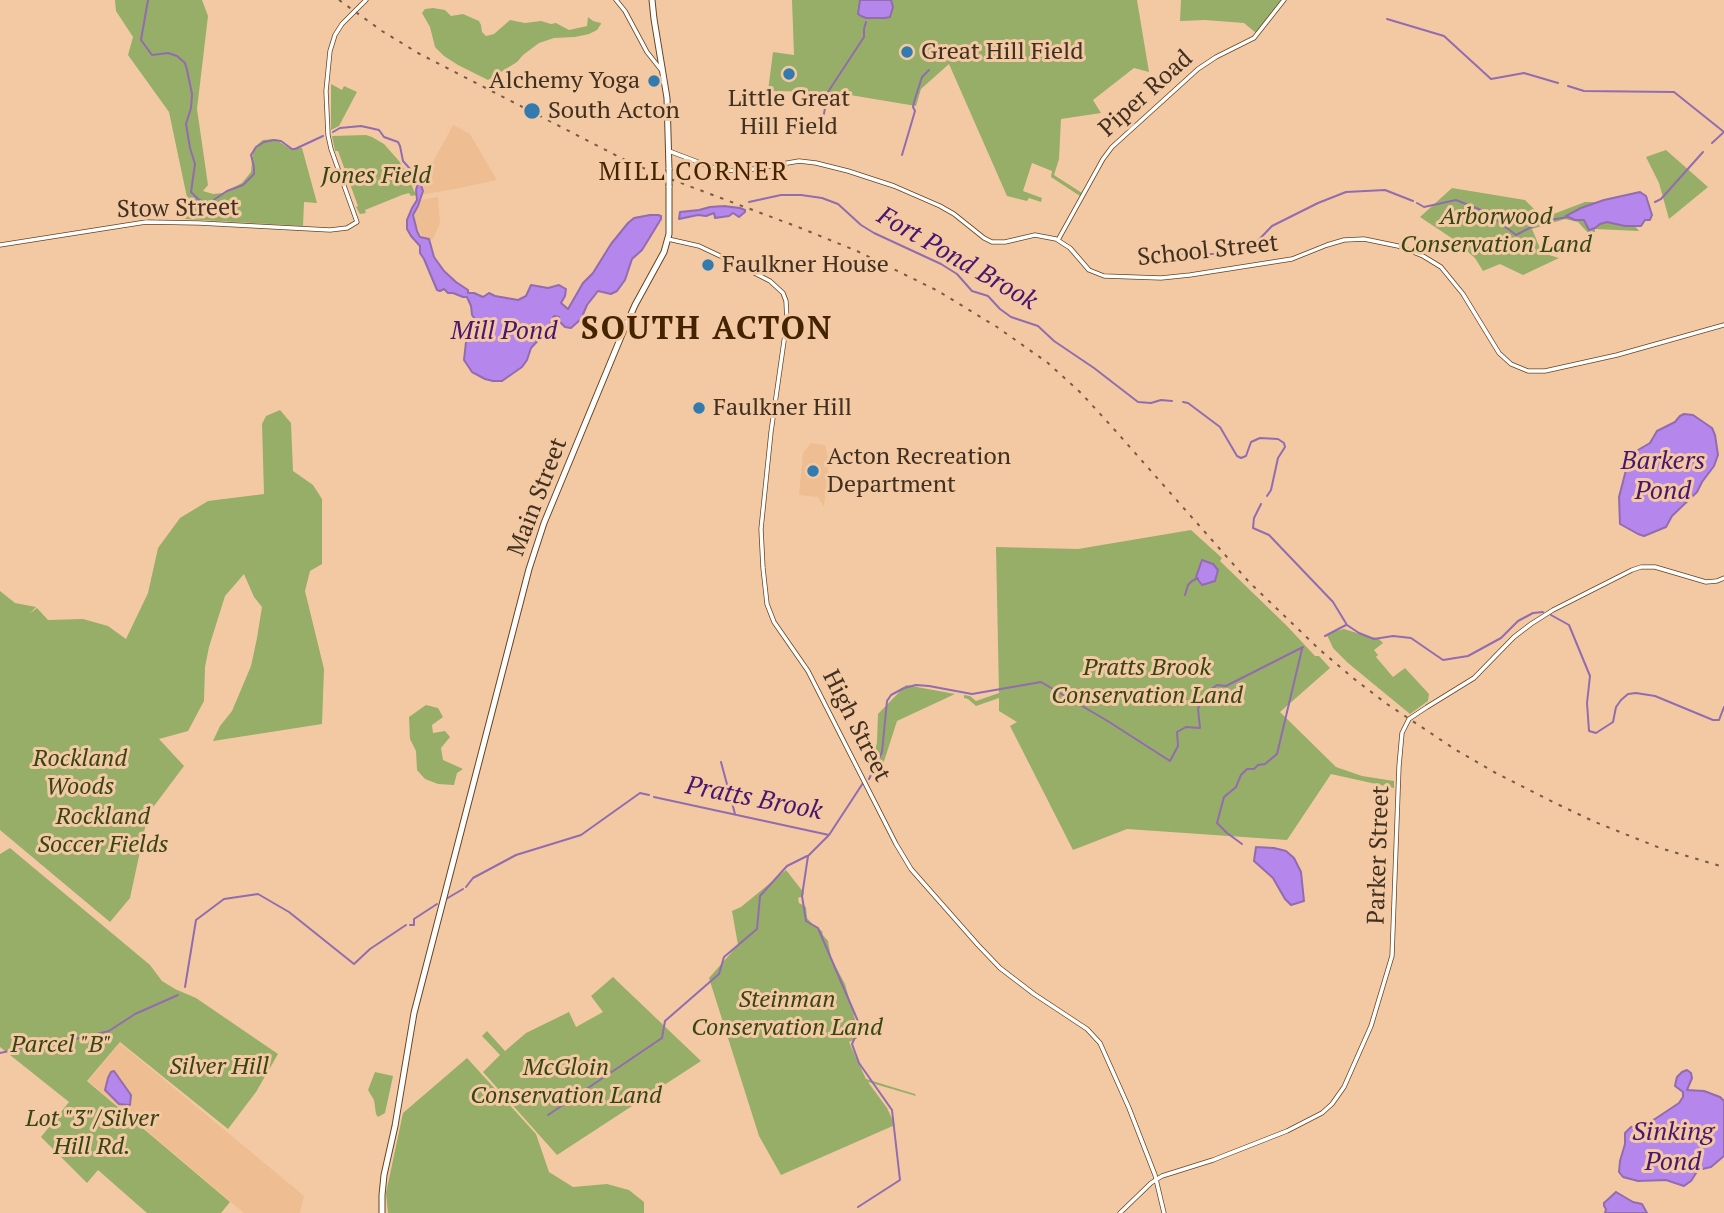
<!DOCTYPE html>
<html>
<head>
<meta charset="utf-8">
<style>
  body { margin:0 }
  canvas { display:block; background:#f3c9a3 }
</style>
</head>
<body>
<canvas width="1724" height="1213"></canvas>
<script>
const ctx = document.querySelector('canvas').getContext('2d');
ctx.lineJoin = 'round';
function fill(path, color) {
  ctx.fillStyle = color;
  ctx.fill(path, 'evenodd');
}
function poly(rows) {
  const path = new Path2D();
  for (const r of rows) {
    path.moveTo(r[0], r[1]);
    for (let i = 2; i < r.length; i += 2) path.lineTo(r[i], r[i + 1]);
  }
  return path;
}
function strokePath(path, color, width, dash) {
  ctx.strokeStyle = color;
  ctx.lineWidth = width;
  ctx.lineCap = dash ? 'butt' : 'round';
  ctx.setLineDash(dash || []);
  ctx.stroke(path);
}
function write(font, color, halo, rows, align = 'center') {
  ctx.font = font + ' "PT Serif",serif';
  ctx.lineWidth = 6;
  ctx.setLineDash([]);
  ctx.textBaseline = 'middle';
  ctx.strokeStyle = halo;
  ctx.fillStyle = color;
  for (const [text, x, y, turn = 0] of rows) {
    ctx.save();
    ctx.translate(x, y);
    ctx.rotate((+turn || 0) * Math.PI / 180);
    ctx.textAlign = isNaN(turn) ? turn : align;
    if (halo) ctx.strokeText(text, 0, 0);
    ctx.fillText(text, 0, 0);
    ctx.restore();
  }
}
fill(poly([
  [453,125,470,134,497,180,455,189,420,195,424,185,423,180],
  [438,197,440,223,433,239,427,243,414,223,415,212,420,200],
  [811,443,825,445,829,461,824,507,818,497,799,495,803,453],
  [120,1043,304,1196,300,1213,244,1213,88,1081]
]), '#eebe92');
fill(poly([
  [115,0,202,0,208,16,197,109,208,185,203,191,213,194,223,193,242,183,251,172,253,150,258,144,263,140,275,139,289,148,302,148,317,203,304,202,303,226,185,219,189,207,169,112,128,55,133,37,116,11],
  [792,0,1137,0,1149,72,1134,68,1093,100,1101,113,1061,119,1059,159,1054,175,1082,193,1080,196,1051,177,1052,171,1032,163,1023,191,1042,198,1041,202,1029,198,1027,201,1007,196,949,64,921,89,916,106,832,92,768,91,773,52,794,55],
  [1181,0,1282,0,1256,33,1244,23,1205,20,1180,21],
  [433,8,445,10,451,16,463,14,479,21,481,25,482,32,486,36,494,34,510,20,525,23,541,21,551,24,556,23,569,30,587,26,588,17,593,21,601,23,601,24,597,30,589,34,575,37,554,38,539,43,523,55,517,62,488,80,458,65,444,56,435,47,430,27,422,13,425,9],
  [331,84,342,90,344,86,357,92,339,126,331,130],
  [366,135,372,137,384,144,399,161,407,173,414,191,417,195,411,196,409,193,402,195,365,210,366,213,360,214,356,207,358,206,338,151,335,151,332,136],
  [1666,150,1708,187,1669,219,1659,183,1646,157],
  [1452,188,1525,200,1543,218,1585,202,1634,202,1634,225,1639,231,1595,229,1595,232,1589,234,1578,222,1565,219,1532,229,1542,253,1559,258,1523,275,1500,264,1483,271,1475,258,1453,239,1420,217],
  [280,410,291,423,293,471,313,485,322,499,322,564,310,571,305,591,324,669,322,724,213,741,220,726,232,711,251,666,257,638,262,607,254,597,244,574,225,596,209,647,205,667,204,701,188,731,159,739,184,766,148,814,130,898,110,922,0,830,0,591,15,603,36,607,29,614,37,608,48,620,83,619,108,626,126,639,148,593,158,548,180,518,208,501,264,494,262,424,266,416],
  [1191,530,1222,558,1220,561,1287,626,1315,656,1319,656,1330,668,1280,712,1336,767,1362,776,1394,781,1394,788,1331,774,1287,840,1127,829,1073,850,1010,726,1017,722,999,711,999,698,976,706,968,699,964,698,964,695,970,696,976,701,999,693,996,547,1078,549],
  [1344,629,1370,637,1378,638,1383,643,1374,650,1378,655,1376,657,1393,677,1405,668,1429,694,1428,701,1410,714,1348,663,1333,648,1327,635,1336,631],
  [906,685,955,694,897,721,878,780,871,772,877,742,878,714],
  [426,705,438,708,443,717,432,725,433,733,445,731,450,737,441,748,443,760,463,769,457,773,454,785,438,784,425,779,417,770,416,751,410,739,409,717],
  [10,848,150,965,162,981,175,989,196,998,278,1054,256,1092,228,1129,120,1042,87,1081,230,1202,221,1213,147,1213,98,1170,87,1183,41,1137,69,1102,0,1047,0,854],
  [786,870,804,893,803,896,798,898,799,903,806,907,807,918,814,926,822,931,823,935,828,941,831,958,845,984,860,1037,849,1042,866,1079,915,1094,916,1096,868,1082,887,1108,895,1125,781,1175,759,1136,709,978,738,945,732,911,741,907],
  [613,977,701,1061,557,1155,483,1072,500,1055,482,1036,487,1031,505,1051,526,1033,569,1012,576,1027,603,1012,591,996],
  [467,1058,536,1134,549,1172,573,1187,607,1184,629,1190,644,1202,644,1213,388,1213,386,1193,403,1113],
  [375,1072,393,1076,385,1113,378,1117,376,1114,374,1100,368,1090]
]), '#96ae68');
const water = poly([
  [860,0,891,0,893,7,890,17,885,18,866,18,861,16,858,14,860,0],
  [419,179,423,191,418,206,413,215,417,231,420,237,429,239,434,257,444,271,456,282,468,290,468,293,474,293,483,297,489,293,495,296,518,300,526,296,531,285,548,288,559,285,566,289,565,296,561,303,568,309,583,283,593,273,611,244,628,223,634,218,650,215,658,215,661,216,661,219,642,250,632,259,625,280,617,291,611,294,598,291,587,305,581,319,571,328,565,327,560,322,559,317,554,316,544,334,531,348,527,360,522,367,502,381,493,381,485,379,472,372,464,360,466,342,471,325,475,319,472,315,471,306,467,297,463,297,453,293,448,293,444,289,440,291,437,290,424,259,420,253,420,246,411,236,407,229,407,220,412,208,417,200,416,190,419,179],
  [1640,192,1646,196,1652,215,1650,220,1645,220,1641,226,1625,226,1607,222,1600,224,1595,228,1589,230,1584,220,1575,220,1566,216,1581,208,1604,200,1640,192],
  [724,206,740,208,745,210,745,212,739,217,733,213,729,216,715,218,714,213,706,216,698,215,679,219,680,212,699,210,710,207,724,206],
  [1684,414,1693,415,1712,428,1715,435,1718,455,1714,466,1702,482,1697,492,1672,516,1666,527,1644,536,1638,534,1620,524,1619,497,1626,470,1638,450,1650,443,1657,431,1675,422,1680,416,1684,414],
  [1202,560,1213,564,1218,570,1215,581,1202,585,1196,577,1202,560],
  [1256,847,1274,848,1286,851,1294,858,1301,872,1304,901,1291,905,1285,899,1273,878,1254,861,1256,847],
  [1687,1070,1691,1073,1692,1078,1687,1090,1704,1091,1720,1097,1724,1101,1724,1156,1711,1167,1698,1170,1691,1181,1684,1186,1666,1180,1638,1181,1623,1177,1619,1172,1620,1161,1625,1144,1625,1133,1631,1127,1643,1125,1655,1119,1679,1103,1683,1097,1683,1092,1675,1086,1676,1081,1677,1077,1682,1072,1687,1070],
  [114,1071,131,1095,130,1105,119,1104,105,1090,108,1078,111,1072,114,1071],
  [1616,1192,1633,1202,1642,1204,1647,1213,1605,1213,1606,1209,1604,1206,1604,1203,1616,1192]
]);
fill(water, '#b586ec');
strokePath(water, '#926caf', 2);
strokePath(poly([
  [148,0,141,40,152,55,168,53,177,56,185,63,187,70,192,94,191,108,186,124,190,148,195,164,191,192,199,200,209,203,227,191,243,185,254,174,254,167,251,155,256,147,264,142,274,140,281,141,292,149,295,149,323,136],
  [1387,19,1444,36,1491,79,1524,73,1558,83],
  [1568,86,1584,91,1674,92,1724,132],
  [333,132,340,128,361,126,379,130,384,137,398,142,400,146,403,161,419,179],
  [820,135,828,92,864,37,864,29,866,22],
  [1712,143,1724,132],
  [902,155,915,111,913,107,914,102,922,77,929,70],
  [749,202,781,195,801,195,822,198,838,204,861,225,874,233,941,264,957,274,972,291,988,296,1000,309,1011,317,1038,326,1054,341,1094,368,1138,402,1151,403,1161,400,1172,401],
  [1655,202,1661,199,1703,152],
  [1417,203,1424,207,1456,200,1486,212,1516,235,1543,221,1568,217],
  [1143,252,1200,255,1248,251,1272,226,1318,203,1346,192,1385,190,1413,201],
  [1183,402,1188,403,1220,427,1237,456,1241,458,1246,456,1251,442,1260,438,1278,439,1284,443,1285,447,1278,458,1271,490,1267,496],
  [1261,504,1254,518,1253,528,1269,535,1333,602,1347,625,1359,633,1374,639,1393,636,1411,638,1443,660,1468,656,1501,638,1518,621,1533,613,1543,612],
  [1185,595,1188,585,1192,581,1198,578],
  [1551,615,1569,625,1590,676,1587,703,1589,731,1596,733,1613,722,1616,707,1621,700,1628,694,1636,693,1655,696,1713,720,1719,720,1724,707],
  [1325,636,1346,625],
  [721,762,735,814],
  [869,779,882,752,887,701,891,695,904,688,916,685,929,686,972,694,1041,682,1106,720,1170,761,1178,746,1177,732,1186,727,1200,728,1198,709,1200,703,1208,695,1210,690,1217,685,1226,686,1303,647],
  [654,797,829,835,863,783],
  [829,835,808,856,802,896,806,921,818,928,860,1026,852,1044,859,1063,892,1110,900,1180,858,1207],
  [1242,844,1227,833,1217,823,1224,797,1236,787,1241,775,1247,769,1254,769,1258,765,1265,764,1277,754,1302,649],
  [466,887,473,878,516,855,581,835,640,793,649,795],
  [446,899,463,889],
  [410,925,414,925,414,919,437,904],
  [185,987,196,920,224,899,258,894,289,912,354,964,370,949,406,925],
  [0,1053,52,1041,63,1042,109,1031,135,1014,178,995],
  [548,1115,662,1038,665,1021,719,974,724,957,757,929,760,896,787,866,807,856]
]), '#926caf', 2);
const minor = poly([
  [616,0,625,11,647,52,662,71],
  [669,151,711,167,724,170,742,171,799,161,816,163,848,171,894,186,940,206,954,214,984,238,992,242,1005,242,1035,235,1056,239,1070,248,1089,270,1104,276,1161,278,1190,275,1292,259,1327,245,1344,240,1364,239,1398,246,1423,256,1441,267,1463,294,1499,353,1511,364,1528,371,1545,371,1617,355,1724,325],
  [668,239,699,246,735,263,770,281,783,293,786,301,787,320,771,432,761,529,763,568,767,604,774,622,808,671,896,844,911,869,978,945,1000,968,1034,994,1087,1029,1100,1043,1129,1108,1155,1175,1164,1213],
  [1058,240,1103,159,1112,147,1198,69,1216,57,1254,38,1284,0],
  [0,245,146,222,199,223,330,230,347,228,357,222,331,149,328,135,326,91,330,51,335,35,342,24,366,0],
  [1120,1213,1151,1183,1162,1176,1213,1160,1287,1131,1322,1113,1332,1104,1344,1087,1371,1026,1392,956,1399,766,1402,733,1409,719,1427,707,1474,678,1514,637,1531,624,1553,610,1632,570,1641,567,1655,567,1706,582,1717,581,1724,578]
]);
const major = poly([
  [652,0,654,19,667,98,669,169],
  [382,1213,382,1195,384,1175,395,1126,414,1013,529,569,544,523,623,332,635,305,664,252,669,234,669,186]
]);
strokePath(minor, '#664320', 5);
strokePath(major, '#664320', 7);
strokePath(minor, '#fff', 3.5);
strokePath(major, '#fff', 5);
strokePath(poly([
  [339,0,382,31,418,53,625,160,657,174,798,227,857,251,938,291,997,327,1048,363,1081,393,1113,428,1249,582,1319,649,1353,678,1387,704,1456,750,1494,772,1555,803,1595,822,1660,848,1724,867]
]), '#745c47', 2, [3.5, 7]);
const majorBridge = poly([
  [669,186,669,169]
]);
strokePath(majorBridge, '#664320', 7, []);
strokePath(majorBridge, '#fff', 5);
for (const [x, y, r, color] of [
  [907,52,7,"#337aaf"],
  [789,74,7,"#337aaf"],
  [654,81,7,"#337aaf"],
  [532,111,9,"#337aaf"],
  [708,265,7,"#337aaf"],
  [699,408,7,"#337aaf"],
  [813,471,7,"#337aaf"]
]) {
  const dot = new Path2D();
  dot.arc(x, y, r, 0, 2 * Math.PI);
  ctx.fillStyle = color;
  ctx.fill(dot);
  strokePath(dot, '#f3c9a3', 2.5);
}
write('24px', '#403021', '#f3c9a3', [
  ["Great Hill Field",921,52],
  ["Alchemy Yoga",640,81,"right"],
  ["Little Great",789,99,"center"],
  ["Hill Field",789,127,"center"],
  ["South Acton",548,111],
  ["Faulkner House",722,265],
  ["Faulkner Hill",713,408],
  ["Acton Recreation",827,457],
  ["Department",827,485]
], 'left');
write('24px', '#403021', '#f3c9a3', [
  ["Piper Road",1146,94,-42],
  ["Stow Street",178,209,-1],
  ["School Street",1208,251,-6],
  ["Main Street",538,497,-69],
  ["High Street",856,726,63],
  ["Parker Street",1379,855,-88]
]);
write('italic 24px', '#364515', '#f3c9a3', [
  ["Jones Field",376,176],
  ["Arborwood",1496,217],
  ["Conservation Land",1496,245],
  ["Pratts Brook",1147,668],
  ["Conservation Land",1147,696],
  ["Rockland",80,759],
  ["Woods",80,787],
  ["Rockland",103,817],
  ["Soccer Fields",103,845],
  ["Steinman",787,1000],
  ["Conservation Land",787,1028],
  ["Parcel \"B\"",61,1045],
  ["Silver Hill",219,1067],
  ["McGloin",566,1068],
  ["Conservation Land",566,1096],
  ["Lot \"3\"/Silver",92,1119],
  ["Hill Rd.",92,1147]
]);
ctx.letterSpacing = '2px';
write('26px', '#432300', '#f3c9a3', [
  ["MILL CORNER",694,173]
]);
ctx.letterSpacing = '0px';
write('italic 26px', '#481671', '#f3c9a3', [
  ["Fort Pond Brook",957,259,30],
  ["Mill Pond",504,332],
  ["Barkers",1663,462],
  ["Pond",1663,492],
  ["Pratts Brook",754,799,11],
  ["Sinking",1673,1133],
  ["Pond",1673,1163]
]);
ctx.letterSpacing = '2px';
write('bold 32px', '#432300', '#f3c9a3', [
  ["SOUTH ACTON",707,330]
]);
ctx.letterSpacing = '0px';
</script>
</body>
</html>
